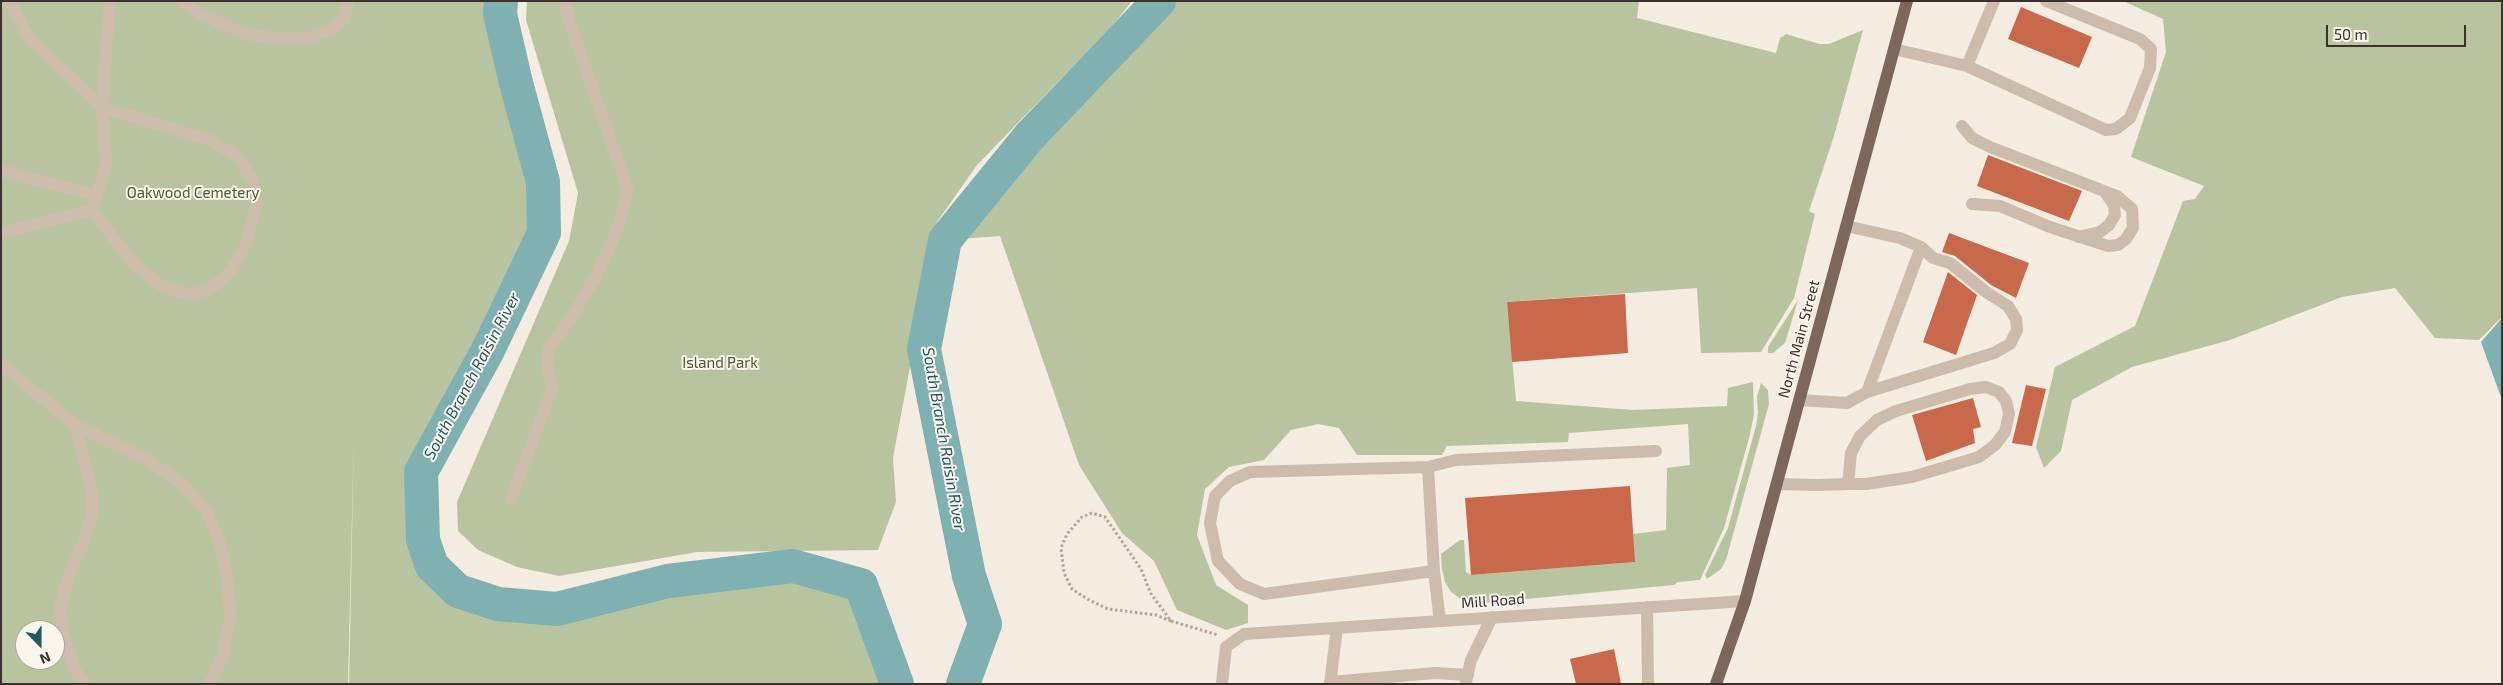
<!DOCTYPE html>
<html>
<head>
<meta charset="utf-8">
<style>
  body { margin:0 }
  #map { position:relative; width:2503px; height:685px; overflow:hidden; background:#f4ebe1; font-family:"Exo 2",sans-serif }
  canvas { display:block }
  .frame { position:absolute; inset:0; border:2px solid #3b302b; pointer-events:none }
  .north { position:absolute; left:15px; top:620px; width:50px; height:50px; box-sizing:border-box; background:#fbf5ee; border:1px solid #aea6a0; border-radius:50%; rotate:158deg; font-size:14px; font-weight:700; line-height:20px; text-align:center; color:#3b302b }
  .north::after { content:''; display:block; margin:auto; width:18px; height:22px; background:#1f5a5e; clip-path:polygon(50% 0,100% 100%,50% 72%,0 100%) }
  .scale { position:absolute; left:2326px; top:25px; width:140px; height:22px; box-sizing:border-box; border:2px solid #3b302b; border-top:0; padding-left:6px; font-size:15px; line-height:18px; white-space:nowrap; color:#3b302b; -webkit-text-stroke:4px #fbf5ee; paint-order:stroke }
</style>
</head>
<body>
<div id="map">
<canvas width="2503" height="685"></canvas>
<div class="frame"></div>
<div class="north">N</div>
<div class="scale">50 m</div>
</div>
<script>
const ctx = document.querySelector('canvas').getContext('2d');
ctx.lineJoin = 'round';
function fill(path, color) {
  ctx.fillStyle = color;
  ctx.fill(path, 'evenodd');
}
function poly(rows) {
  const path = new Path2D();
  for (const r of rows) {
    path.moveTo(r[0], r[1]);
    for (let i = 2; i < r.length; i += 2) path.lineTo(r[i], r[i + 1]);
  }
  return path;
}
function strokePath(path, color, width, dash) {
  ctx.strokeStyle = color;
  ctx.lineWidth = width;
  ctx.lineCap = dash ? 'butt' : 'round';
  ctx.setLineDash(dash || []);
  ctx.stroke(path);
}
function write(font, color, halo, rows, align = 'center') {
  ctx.font = font + ' "Exo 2",sans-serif';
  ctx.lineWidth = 4;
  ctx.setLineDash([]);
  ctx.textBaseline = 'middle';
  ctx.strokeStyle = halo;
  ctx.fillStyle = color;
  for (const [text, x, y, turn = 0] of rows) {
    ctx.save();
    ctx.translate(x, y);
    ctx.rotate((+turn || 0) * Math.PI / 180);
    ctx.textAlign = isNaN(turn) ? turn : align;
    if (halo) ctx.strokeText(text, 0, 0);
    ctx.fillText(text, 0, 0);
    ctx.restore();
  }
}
fill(poly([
  [1,1,501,1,500,14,543,182,544,233,421,472,423,540,432,566,458,592,498,604,556,609,668,581,793,566,861,585,897,684,349,684,354,434,348,684,1,684],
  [25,630,55,630,55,660,25,660],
  [527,1,1132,1,1113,25,977,165,937,222,893,458,896,502,878,550,697,552,559,576,517,567,478,550,458,531,457,502,569,241,578,193,526,20],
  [1159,1,1639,1,1637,18,1776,53,1780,38,1786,34,1819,44,1829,44,1863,30,1834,136,1809,211,1815,214,1794,298,1761,352,1701,353,1697,288,1507,302,1516,401,1633,410,1727,406,1728,388,1753,382,1754,415,1749,438,1724,528,1700,580,1678,582,1674,585,1473,604,1462,600,1451,592,1445,582,1442,569,1441,554,1460,540,1464,540,1466,572,1471,575,1634,562,1633,534,1666,530,1667,468,1690,465,1688,424,1569,433,1568,442,1447,446,1442,455,1357,455,1339,428,1318,424,1291,430,1264,460,1229,467,1205,489,1197,535,1216,585,1248,605,1248,623,1226,630,1177,610,1154,561,1122,533,1079,465,1000,236,945,240,1029,137],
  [2123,1,2502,1,2502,317,2479,340,2435,338,2395,288,2342,297,2230,340,2132,367,2072,400,2061,451,2044,468,2036,447,2055,367,2135,326,2183,201,2195,199,2204,186,2131,157,2166,52,2163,19],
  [1798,300,1785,343,1773,353,1768,353,1768,347],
  [1761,383,1768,390,1769,404,1726,560,1721,569,1707,579,1705,575,1728,528,1756,426,1758,413,1757,397]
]), '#b8c4a0');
fill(poly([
  [2502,318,2502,400,2481,342]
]), '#7fb0b2');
strokePath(poly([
  [501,1,500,14,516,83,543,182,544,233,488,350,421,472,423,540,432,566,458,591,498,604,557,609,668,581,793,566,861,585,897,684],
  [963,684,985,624,969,576,924,349,945,240,1029,137,1159,1]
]), '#7fb0b2', 34);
fill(poly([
  [2021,7,2092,37,2079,68,2008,39],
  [1988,155,2082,191,2069,221,1977,186],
  [1949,233,2029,263,2016,298,1991,285,1955,256,1942,252],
  [1948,272,1977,295,1956,355,1923,342],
  [1625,294,1628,353,1512,362,1507,302],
  [2026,385,2046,389,2032,446,2012,443],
  [1973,398,1981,427,1973,429,1975,443,1926,461,1912,415],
  [1630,486,1635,562,1471,575,1465,498],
  [1614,649,1621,684,1576,684,1570,659]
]), '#c8694b');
strokePath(poly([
  [1171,621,1156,615,1108,609,1089,600,1072,589,1064,573,1061,548,1067,534,1082,517,1092,513,1105,517,1141,569,1151,594,1171,621,1218,635]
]), '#b9a596', 3, [2.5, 2.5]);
strokePath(poly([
  [9,1,29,38,102,107,212,141,238,157,252,180,257,203,247,243,230,272,209,290,189,295,160,285,131,261,92,210],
  [182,1,199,13,245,34,284,39,309,38,332,29,344,19,348,1],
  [1894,49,1967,66,1994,1],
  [1967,66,2106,130,2116,129,2130,118,2150,68,2151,49,2140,39,2046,1],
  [1962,126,1972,138,1990,147,2117,196,2132,209,2133,228,2126,239,2118,245,2108,246,2050,227,2000,206,1972,204],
  [1,170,97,196],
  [1,233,92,210,106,166,102,107,110,1],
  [2078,237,2100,232,2109,225,2115,215,2114,205,2105,192],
  [1,364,75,425,86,467,92,492,92,515,82,546,67,580,60,609,64,637,74,668,84,684],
  [1867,392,1994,353,2010,344,2017,330,2016,319,2008,306,1986,292,1950,263,1933,258,1921,247],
  [1799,400,1847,403,1867,392,1921,247,1900,238,1846,226],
  [75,425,146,459,181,483,205,509,219,539,227,574,230,616,223,655,210,684],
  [1428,467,1434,571,1264,594,1240,584,1218,561,1210,523,1215,496,1230,481,1250,472,1428,467,1456,460,1656,451],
  [1777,484,1817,485,1848,484,1866,484,1912,477,1979,457,1995,445,2005,432,2009,414,2006,401,1999,392,1986,387,1970,389,1896,411,1877,420,1860,436,1851,453,1848,484],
  [511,499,552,389,547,366,549,348,572,317,597,274,616,232,628,190,569,21,564,1],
  [1434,571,1440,621],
  [1647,607,1648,684],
  [1330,682,1435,673,1468,675],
  [1466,682,1471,660,1492,617],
  [1222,684,1226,647,1244,634,1745,601],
  [1330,684,1337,628]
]), '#cdbbac', 12);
strokePath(poly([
  [1716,684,1745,601,1907,1]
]), '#7d675c', 12);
write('15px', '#4a5a2e', '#fbf5ee', [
  ["Oakwood Cemetery",193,193],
  ["Island Park",720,363]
]);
write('15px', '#3b302b', '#fbf5ee', [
  ["North Main Street",1799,339,-75],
  ["Mill Road",1493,601,-4]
]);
write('italic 16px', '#1f5a5e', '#fbf5ee', [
  ["South Branch Raisin River",472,376,-62],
  ["South Branch Raisin River",944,439,80]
]);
</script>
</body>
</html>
